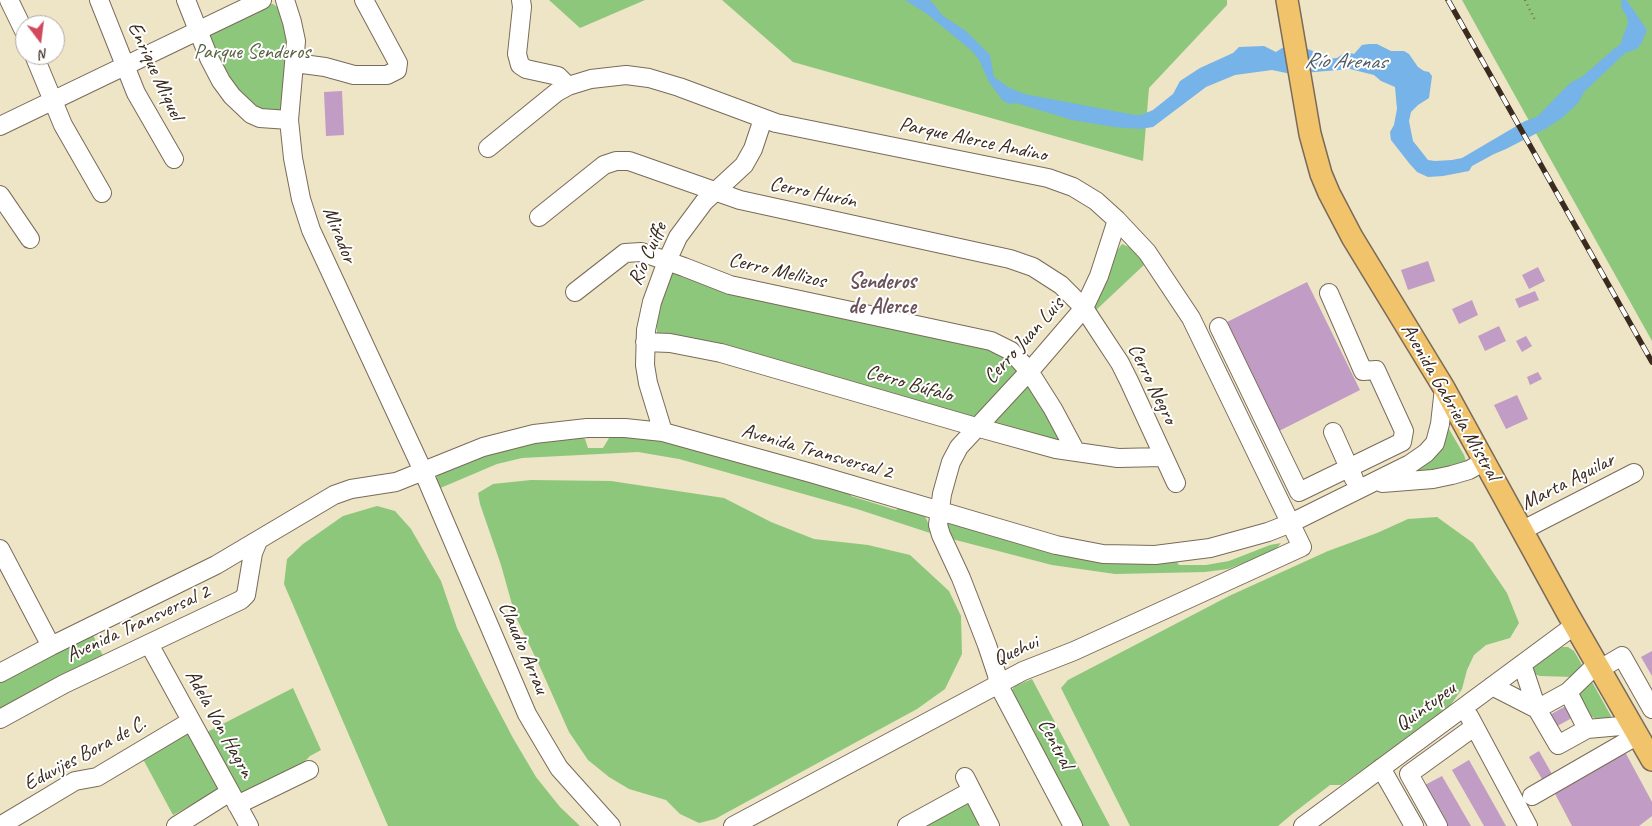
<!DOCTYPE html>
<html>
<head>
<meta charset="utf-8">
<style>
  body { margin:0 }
  #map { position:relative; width:1652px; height:826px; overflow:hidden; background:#eee4c6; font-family:Caveat,sans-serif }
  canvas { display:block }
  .north { position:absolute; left:15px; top:15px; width:50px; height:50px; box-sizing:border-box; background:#fff; border:1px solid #b1aaa5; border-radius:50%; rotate:165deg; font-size:14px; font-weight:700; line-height:20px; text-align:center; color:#3b2a1e }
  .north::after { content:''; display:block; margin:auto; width:18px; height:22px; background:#d1495b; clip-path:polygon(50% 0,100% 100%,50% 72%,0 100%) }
</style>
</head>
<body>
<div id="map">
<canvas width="1652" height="826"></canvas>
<div class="north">N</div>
</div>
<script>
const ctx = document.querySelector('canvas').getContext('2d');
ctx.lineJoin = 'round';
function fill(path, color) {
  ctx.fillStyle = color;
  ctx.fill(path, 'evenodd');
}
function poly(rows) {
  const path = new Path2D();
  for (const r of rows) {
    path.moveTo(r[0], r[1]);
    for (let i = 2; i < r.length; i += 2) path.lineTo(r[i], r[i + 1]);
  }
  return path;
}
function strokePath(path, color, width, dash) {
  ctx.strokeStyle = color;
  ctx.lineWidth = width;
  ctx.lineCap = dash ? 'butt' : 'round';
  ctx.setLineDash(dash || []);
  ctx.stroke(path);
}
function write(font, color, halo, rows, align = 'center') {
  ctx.font = font + ' Caveat,sans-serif';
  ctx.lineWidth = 4;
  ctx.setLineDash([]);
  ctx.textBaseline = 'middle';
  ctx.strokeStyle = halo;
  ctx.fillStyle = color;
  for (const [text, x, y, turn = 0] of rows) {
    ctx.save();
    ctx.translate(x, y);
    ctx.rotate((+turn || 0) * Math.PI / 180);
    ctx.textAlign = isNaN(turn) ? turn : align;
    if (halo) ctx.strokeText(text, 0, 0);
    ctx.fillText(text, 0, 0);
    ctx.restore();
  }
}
fill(poly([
  [549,0,645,0,580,28],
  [722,0,1227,0,1227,5,1149,88,1143,161,793,62],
  [1462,0,1652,0,1652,341,1494,58],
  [268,4,273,4,280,9,289,42,283,108,279,115,242,102,209,40,210,32],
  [1122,244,1129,247,1134,251,1145,264,1094,312,1091,311,1114,255],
  [674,272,987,343,1019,369,976,419,657,336,657,322,659,304,669,274],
  [1028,382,1066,445,993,422],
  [1447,428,1449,429,1464,455,1466,461,1464,466,1417,474,1407,470],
  [613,435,651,436,851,492,851,496,896,510,901,507,924,514,933,534,857,509,679,459,638,452,522,458,497,464,438,489,437,485,437,474,477,456,526,444,580,437,585,439,588,448,603,448,609,438],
  [531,480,611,481,724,498,771,522,814,539,868,545,910,555,949,591,961,616,962,654,945,689,917,709,715,819,699,823,680,814,666,800,629,789,609,777,588,760,569,732,540,667,515,615,501,565,480,504,478,493,493,484],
  [377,506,395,511,411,529,441,581,457,628,484,683,513,738,536,777,560,807,580,826,388,826,284,584,287,559,303,544,343,516],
  [1437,517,1473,543,1507,593,1519,623,1510,638,1486,645,1474,655,1467,670,1462,689,1447,710,1341,785,1330,785,1291,815,1278,826,1130,826,1061,688,1068,680,1229,596,1328,551,1377,533,1408,519],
  [948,522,951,522,1139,562,1177,562,1179,565,1206,565,1229,561,1270,545,1281,543,1277,548,1265,555,1228,569,1205,572,1115,574,1052,565,948,538,944,525],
  [92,633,104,658,0,712,0,680],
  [1562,647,1568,647,1574,651,1585,670,1573,677,1540,676,1534,674,1531,669,1533,667],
  [1032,679,1110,826,1081,826,1011,691,1015,686],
  [1590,681,1592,682,1611,716,1610,719,1595,718,1589,716,1580,701,1580,694],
  [293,688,321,750,310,756,300,766,242,793,239,792,207,732],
  [189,733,220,789,173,815,143,759],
  [968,800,982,823,977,826,916,826]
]), '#8dc77b');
fill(poly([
  [905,0,929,0,933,3,943,16,966,31,990,55,994,77,1008,87,1024,94,1135,115,1141,115,1153,110,1173,94,1180,81,1200,68,1233,53,1239,47,1264,46,1276,52,1282,48,1299,46,1313,51,1317,56,1325,59,1337,58,1346,52,1354,54,1362,45,1369,44,1377,44,1391,51,1404,51,1409,54,1418,67,1424,71,1429,72,1432,76,1429,98,1418,105,1411,112,1409,121,1413,141,1417,146,1428,160,1435,161,1452,160,1462,158,1525,121,1537,117,1569,84,1583,76,1615,48,1620,45,1628,23,1627,17,1622,9,1621,0,1626,0,1628,2,1647,30,1641,44,1637,49,1625,53,1584,92,1578,103,1562,118,1545,129,1506,149,1494,154,1472,166,1469,171,1443,176,1428,177,1417,172,1409,163,1391,140,1390,132,1394,125,1397,109,1395,87,1381,81,1374,75,1350,69,1291,74,1272,70,1235,75,1206,87,1153,127,1140,129,1114,127,1072,120,1016,103,1010,104,1003,101,989,82,979,60,972,51,927,14]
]), '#75b3e8');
fill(poly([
  [1519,121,1530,141,1526,143,1515,124]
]), '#eee4c6');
fill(poly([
  [342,91,344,135,326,136,324,92],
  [1428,261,1435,281,1408,290,1401,270],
  [1538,267,1545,281,1529,289,1522,275],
  [1307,282,1360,390,1279,431,1225,323],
  [1535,291,1539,300,1519,308,1515,299],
  [1472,300,1478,315,1459,324,1452,309],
  [1499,326,1506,341,1485,351,1478,336],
  [1526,336,1532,346,1522,352,1516,341],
  [1538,372,1542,379,1530,385,1527,377],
  [1517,395,1528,419,1506,429,1494,405],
  [1652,651,1652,676,1641,657],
  [1575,701,1581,713,1541,735,1535,723],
  [1624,750,1652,802,1652,816,1639,826,1572,826,1552,788],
  [1539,751,1552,774,1542,779,1529,757],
  [1469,760,1506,826,1484,826,1452,770],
  [1442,776,1471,826,1448,826,1425,785]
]), '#c19cc5');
const minor = poly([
  [9,0,25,33],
  [99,0,136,93,174,159],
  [186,0,209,58,221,81,232,96,251,114,260,118,289,120],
  [285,0,292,22,296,41,289,120,293,158,301,199,311,230,423,471,527,714,559,768,611,826],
  [521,0,522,7,517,54,520,65,526,69,558,76,568,86],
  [34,55,63,125,102,193],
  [295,63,325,67,354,75,387,75,397,70,398,63,364,0],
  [0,126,262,0],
  [488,148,557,92,568,86,591,79,626,75,649,78,679,87,776,123,1048,178,1073,187,1096,201,1117,220,1147,252,1191,318,1302,547,1074,651,1023,671,733,826],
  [0,195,30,239],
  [539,217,604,165,616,161,629,161,740,200,1010,259,1033,267,1061,285,1084,308,1093,322,1120,363,1129,381,1176,483],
  [575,292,625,253,641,252,684,267,730,285,991,341,1011,351,1029,371,1053,409,1076,452],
  [1219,327,1299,492,1402,442,1404,431,1376,370,1363,371,1329,293],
  [645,342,670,343,721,353,976,427,1056,449,1118,458,1163,457],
  [663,432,648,383,645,365,646,330,652,302,667,261,678,237,704,202,744,165,753,149,763,119],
  [1333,432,1354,479],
  [1382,483,1433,479,1452,475,1469,470,1485,461],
  [1523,530,1634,473],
  [0,549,51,646],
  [149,644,249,826],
  [1522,664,1537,709,1558,745,1587,729,1632,725],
  [1600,669,1622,656,1652,709],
  [0,673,51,646,216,565,334,495,351,489,396,482,483,447,534,434,587,428,625,428,663,432,811,473,1056,545,1103,554,1155,555,1210,548,1268,532,1291,523,1410,464,1426,453,1435,443,1440,424,1444,388],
  [1492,686,1537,709,1568,692,1597,664],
  [1568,692,1587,729],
  [1469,716,1528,826],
  [0,719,64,684,241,600,246,595,253,553,258,541],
  [1381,768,1414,826],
  [965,777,990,826],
  [1532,796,1638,735],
  [237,805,309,770],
  [0,826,75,781,97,777,191,721],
  [176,826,230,792],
  [907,826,971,791],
  [1073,826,998,684,997,675,987,645,961,578,941,535,938,525,942,494,947,476,951,462,959,447,1035,365,1084,308,1099,276,1117,220],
  [1303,826,1575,625],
  [1438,826,1409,774,1474,727]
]);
const major = poly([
  [1287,0,1310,134,1321,174,1329,193,1352,237,1444,388,1568,614,1652,760]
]);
strokePath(minor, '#7a6b59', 20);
strokePath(major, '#7a6b59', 24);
strokePath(poly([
  [1525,0,1536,22]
]), '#7a6b59', 2.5, [1, 4]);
strokePath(minor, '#fff', 18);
strokePath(major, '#f1c36a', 21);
const rail = poly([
  [1448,0,1652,362]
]);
strokePath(rail, '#3b2a1e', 5.5);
strokePath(rail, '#fff', 4, [11]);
write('21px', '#58613f', '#fff', [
  ["Parque Senderos",252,52]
]);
write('21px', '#3b2a1e', '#fff', [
  ["Enrique Miquel",155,71,65],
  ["Parque Alerce Andino",973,140,12],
  ["Cerro Hurón",813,193,12],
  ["Mirador",339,235,68],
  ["Río Cuiffe",648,254,-66],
  ["Cerro Mellizos",777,271,13],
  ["Cerro Juan Luis",1024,341,-48],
  ["Cerro Búfalo",909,384,16],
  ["Cerro Negro",1152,384,64],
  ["Avenida Gabriela Mistral",1450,402,60],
  ["Avenida Transversal 2",817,452,16],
  ["Marta Aguilar",1568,482,-27],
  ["Avenida Transversal 2",138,624,-25],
  ["Claudio Arrau",523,648,67],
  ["Quehui",1016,651,-24],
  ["Quintupeu",1426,707,-36],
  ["Adela Von Hagrn",219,724,61],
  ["Central",1055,744,62],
  ["Eduvijes Bora de C.",85,754,-28]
]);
write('italic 22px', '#4f5a65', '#fff', [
  ["Río Arenas",1345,62,1]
]);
write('bold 22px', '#6a5258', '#fff', [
  ["Senderos",882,282],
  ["de Alerce",882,307]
]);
</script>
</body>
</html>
